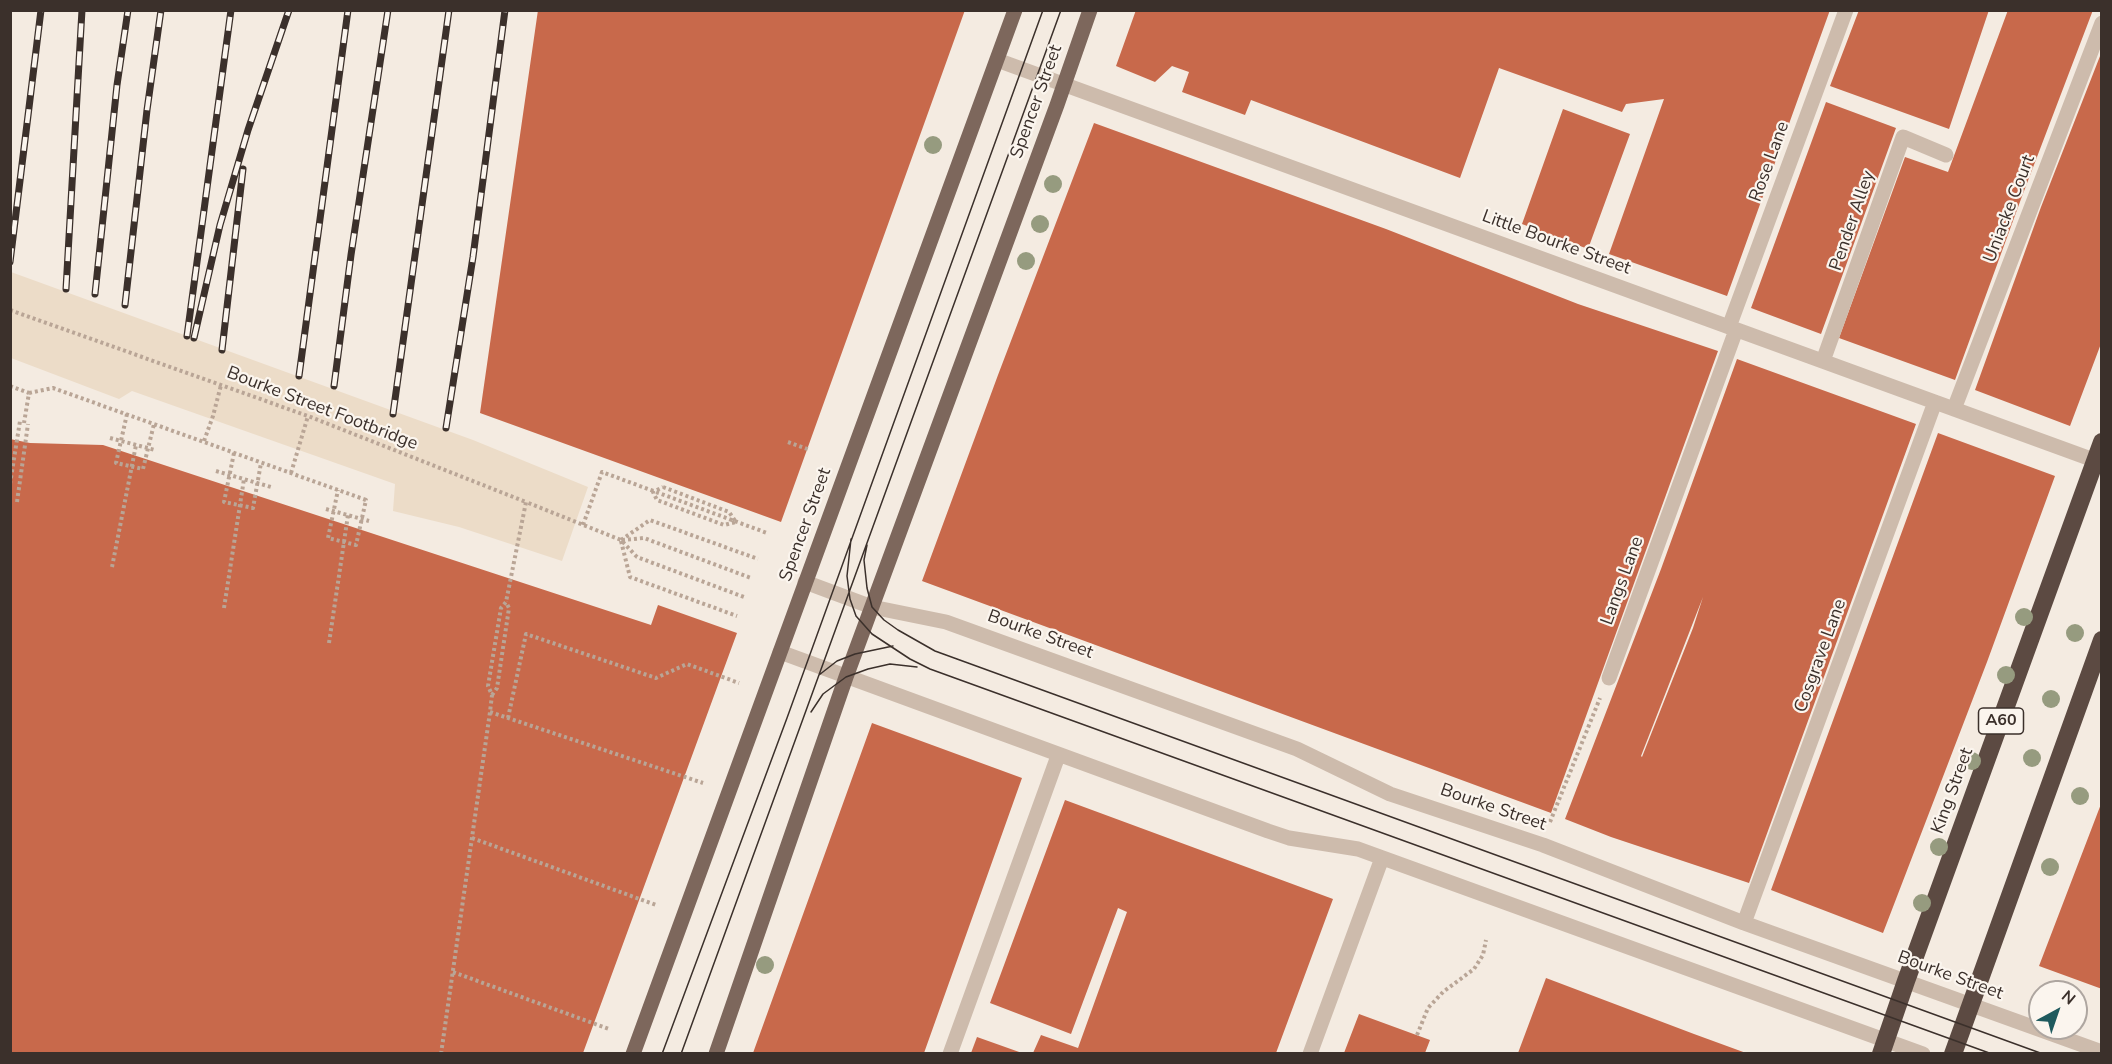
<!DOCTYPE html>
<html>
<head>
<meta charset="utf-8">
<style>
  body { margin:0 }
  #map { position:relative; width:2112px; height:1064px; overflow:hidden; background:#f4ebe1; font-family:"Nunito Sans",sans-serif }
  canvas { display:block }
  .frame { position:absolute; inset:0; border:12px solid #3b302b; pointer-events:none }
  .north { position:absolute; left:2028px; top:980px; width:60px; height:60px; box-sizing:border-box; background:#fbf5ee; border:2px solid #aea6a0; border-radius:50%; rotate:40deg; font-size:16px; font-weight:700; line-height:24px; text-align:center; color:#3b302b }
  .north::after { content:''; display:block; margin:auto; width:21px; height:27px; background:#1f5a5e; clip-path:polygon(50% 0,100% 100%,50% 72%,0 100%) }
</style>
</head>
<body>
<div id="map">
<canvas width="2112" height="1064"></canvas>
<div class="frame"></div>
<div class="north">N</div>
</div>
<script>
const ctx = document.querySelector('canvas').getContext('2d');
ctx.lineJoin = 'round';
function fill(path, color) {
  ctx.fillStyle = color;
  ctx.fill(path, 'evenodd');
}
function poly(rows) {
  const path = new Path2D();
  for (const r of rows) {
    path.moveTo(r[0], r[1]);
    for (let i = 2; i < r.length; i += 2) path.lineTo(r[i], r[i + 1]);
  }
  return path;
}
function strokePath(path, color, width, dash) {
  ctx.strokeStyle = color;
  ctx.lineWidth = width;
  ctx.lineCap = dash ? 'butt' : 'round';
  ctx.setLineDash(dash || []);
  ctx.stroke(path);
}
function write(font, color, halo, rows, align = 'center') {
  ctx.font = font + ' "Nunito Sans",sans-serif';
  ctx.lineWidth = 4.5;
  ctx.setLineDash([]);
  ctx.textBaseline = 'middle';
  ctx.strokeStyle = halo;
  ctx.fillStyle = color;
  for (const [text, x, y, turn = 0] of rows) {
    ctx.save();
    ctx.translate(x, y);
    ctx.rotate((+turn || 0) * Math.PI / 180);
    ctx.textAlign = isNaN(turn) ? turn : align;
    if (halo) ctx.strokeText(text, 0, 0);
    ctx.fillText(text, 0, 0);
    ctx.restore();
  }
}
fill(poly([
  [11,272,473,440,588,487,562,561,459,527,393,511,395,484,132,391,119,399,11,358]
]), '#ecdcc8');
fill(poly([
  [538,10,965,10,781,522,480,413],
  [1136,10,1830,10,1727,296,1609,254,1664,99,1626,104,1622,112,1499,68,1460,178,1251,100,1245,115,1182,92,1189,72,1172,66,1155,82,1116,66],
  [1859,10,1989,10,1949,129,1830,86],
  [2008,10,2093,10,2021,199,1955,380,1839,338,1905,157,1948,172],
  [2102,51,2102,341,2070,426,1975,390,2041,207],
  [1826,102,1896,128,1821,334,1751,308],
  [1563,109,1630,134,1588,249,1522,224],
  [1094,123,1386,229,1578,304,1718,351,1551,813,922,581,998,375],
  [1737,359,1916,424,1749,883,1611,837,1565,819,1661,569],
  [1703,597,1693,628,1642,757,1641,756],
  [1938,433,2055,476,1987,662,1883,933,1771,890],
  [10,439,30,443,103,445,651,625,658,605,737,633,583,1053,10,1053],
  [872,723,1022,778,924,1053,753,1053],
  [1065,800,1333,899,1276,1053,1033,1053,1041,1035,1078,1048,1127,912,1118,908,1071,1034,990,1003],
  [2101,804,2102,804,2102,989,2039,966],
  [1546,978,1694,1034,1746,1053,1518,1053],
  [1359,1014,1430,1040,1425,1053,1344,1053],
  [977,1037,1022,1053,971,1053]
]), '#c8694b');
strokePath(poly([
  [10,386,29,393,24,423],
  [29,393,53,388,366,500,356,545,328,538,338,490],
  [127,414,116,463,143,469,154,424],
  [110,438,155,450],
  [204,441,213,416,221,385],
  [788,442,810,450],
  [234,453,224,502,253,508,261,463],
  [216,471,271,487],
  [291,473,308,416],
  [10,484,20,421],
  [663,487,729,512,736,522,724,525,657,500,653,492,663,487],
  [17,502,28,424],
  [326,509,369,521],
  [583,525,602,472,767,533],
  [621,540,650,520,758,559],
  [622,540,644,538,751,578],
  [621,541,630,577,737,616],
  [112,567,136,445],
  [224,608,244,479],
  [329,643,348,515],
  [492,695,497,688,509,608,506,602],
  [490,712,703,783],
  [508,718,526,634,656,678,687,664,739,683],
  [1550,822,1600,698],
  [472,838,656,905],
  [453,972,609,1029],
  [1417,1035,1428,1008,1443,992,1474,969,1483,955,1486,940],
  [441,1054,490,712,492,695,488,686,501,608,506,602,526,502,621,540,637,557,744,597]
]), '#b9a596', 4, [3, 3]);
strokePath(poly([
  [997,60,2102,463],
  [1729,327,1846,10],
  [1823,361,1903,137,1946,155],
  [1954,409,2102,23],
  [805,582,872,607,946,622,1297,749,1390,794,1543,845,1744,923,2102,1052],
  [780,652,1268,831,1289,838,1358,849,1923,1054],
  [1609,678,1736,330],
  [1744,923,1935,402],
  [950,1054,1058,756],
  [1310,1054,1382,858]
]), '#cdbbac', 15);
strokePath(poly([
  [633,1054,1015,10],
  [716,1054,846,677,1057,105,1090,10]
]), '#7d675c', 15);
strokePath(poly([
  [1881,1054,1906,981,2102,442],
  [1953,1054,2102,640]
]), '#5c4a42', 18);
strokePath(poly([
  [851,539,847,576,850,599,856,616,872,634,910,659,930,669,1992,1054],
  [867,545,864,560,867,588,872,607,884,620,898,630,935,651,2043,1054],
  [819,675,837,661,855,654,893,646],
  [811,712,823,694,846,677,868,669,890,664,917,667],
  [662,1054,787,718,1043,10],
  [681,1054,1061,10]
]), '#3b302b', 1.5);
const rail = poly([
  [10,262,41,10],
  [66,289,82,10],
  [95,294,117,85,128,10],
  [125,305,147,110,161,10],
  [187,336,231,10],
  [194,338,220,225,248,130,289,10],
  [222,350,243,169],
  [299,376,348,10],
  [334,386,351,255,388,10],
  [393,414,449,10],
  [446,428,473,257,505,10]
]);
strokePath(rail, '#3b302b', 7);
strokePath(rail, '#fbf5ee', 4.5, [14]);
strokePath(poly([
  [10,310,308,416,526,502]
]), '#b9a596', 4, [3, 3]);
ctx.fillStyle = '#969b7f';
for (const [x, y] of [
  [933,145],
  [1053,184],
  [1040,224],
  [1026,261],
  [2024,617],
  [2075,633],
  [2006,675],
  [2051,699],
  [2032,758],
  [1972,761],
  [2080,796],
  [1939,847],
  [2050,867],
  [1922,903],
  [765,965]
]) {
  ctx.beginPath();
  ctx.arc(x, y, 9, 0, 2 * Math.PI);
  ctx.fill();
}
for (const [x, y, w] of [
  [2001,721,45]
]) {
  const box = new Path2D();
  box.roundRect(x - w / 2, y - 13, w, 26, 4.5);
  ctx.fillStyle = '#fbf5ee';
  ctx.fill(box);
  strokePath(box, '#3b302b', 1.5);
}
write('bold 16px', '#3b302b', null, [
  ["A60",2001,721]
]);
write('18px', '#3b302b', '#fbf5ee', [
  ["Spencer Street",1037,102,-70],
  ["Rose Lane",1770,162,-70],
  ["Uniacke Court",2010,209,-69],
  ["Pender Alley",1853,221,-71],
  ["Little Bourke Street",1556,243,20],
  ["Bourke Street Footbridge",322,409,21],
  ["Spencer Street",806,525,-70],
  ["Langs Lane",1623,581,-70],
  ["Bourke Street",1040,635,20],
  ["Cosgrave Lane",1821,656,-70],
  ["King Street",1953,791,-70],
  ["Bourke Street",1493,808,19],
  ["Bourke Street",1950,976,20]
]);
</script>
</body>
</html>
